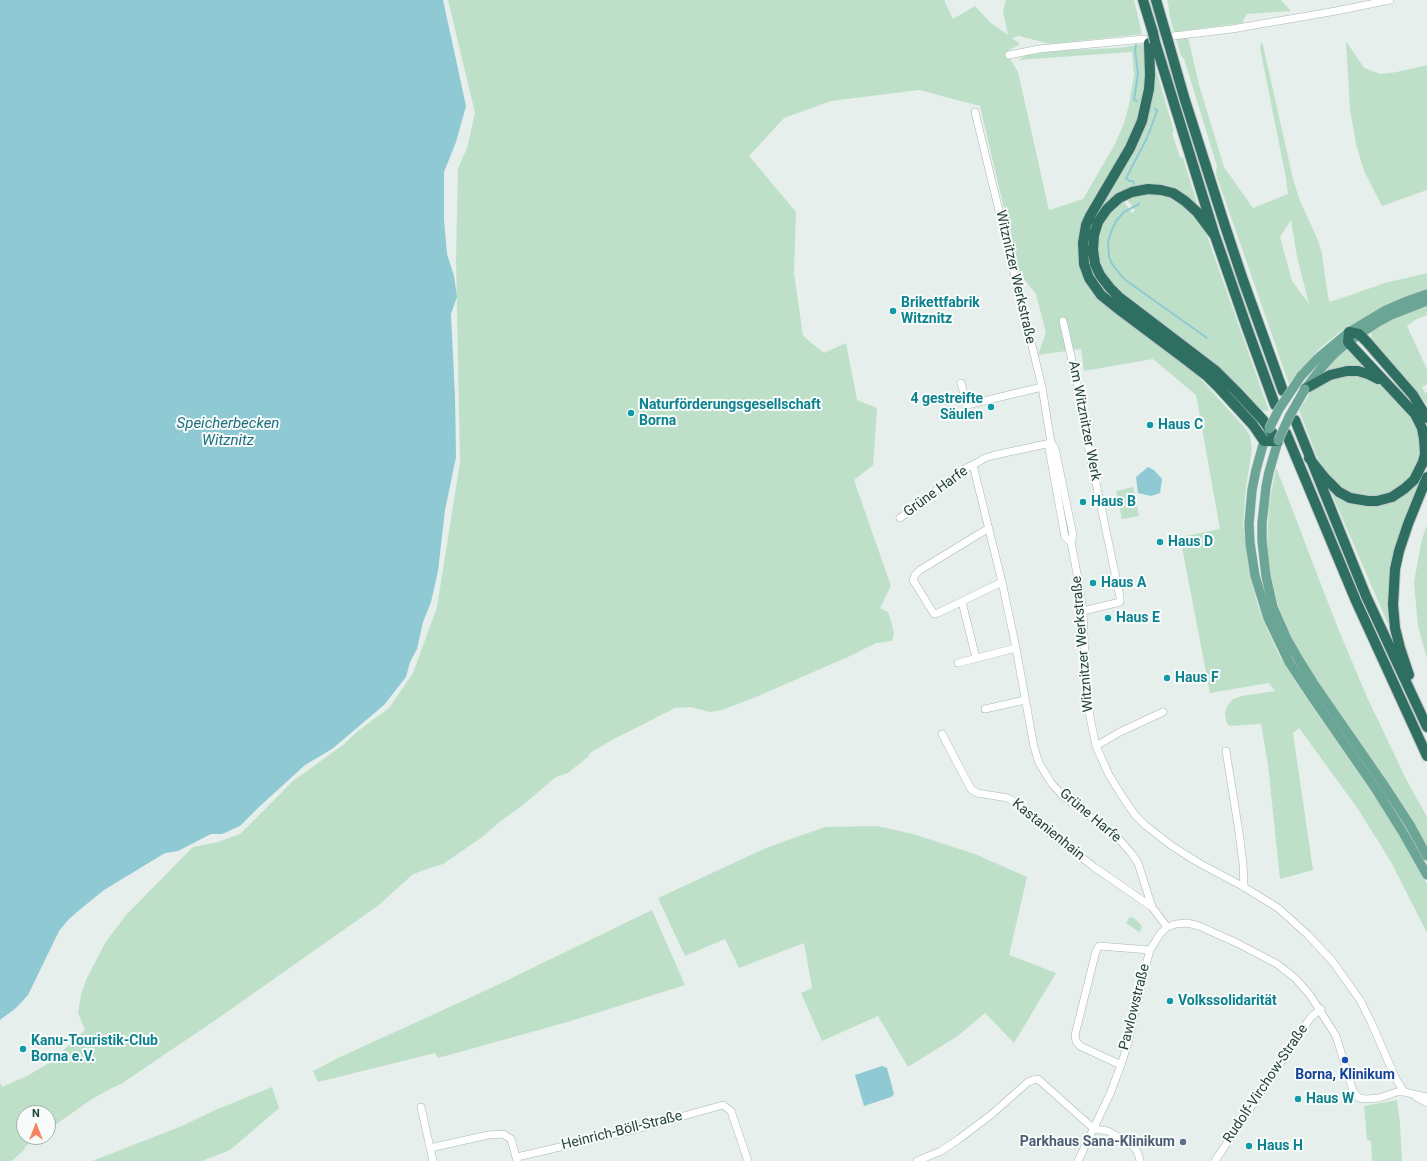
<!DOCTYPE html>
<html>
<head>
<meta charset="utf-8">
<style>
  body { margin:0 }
  #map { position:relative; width:1427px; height:1161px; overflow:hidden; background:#e6efeb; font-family:Roboto,sans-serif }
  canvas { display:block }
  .north { position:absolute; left:16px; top:1105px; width:40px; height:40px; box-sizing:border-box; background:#f7fbf9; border:1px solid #a3b1ad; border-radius:50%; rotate:0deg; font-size:11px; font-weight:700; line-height:16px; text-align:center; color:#24423a }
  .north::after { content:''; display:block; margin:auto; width:14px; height:18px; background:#f4845f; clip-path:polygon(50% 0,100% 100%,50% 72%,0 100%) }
</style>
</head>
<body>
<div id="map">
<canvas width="1427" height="1161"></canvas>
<div class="north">N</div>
</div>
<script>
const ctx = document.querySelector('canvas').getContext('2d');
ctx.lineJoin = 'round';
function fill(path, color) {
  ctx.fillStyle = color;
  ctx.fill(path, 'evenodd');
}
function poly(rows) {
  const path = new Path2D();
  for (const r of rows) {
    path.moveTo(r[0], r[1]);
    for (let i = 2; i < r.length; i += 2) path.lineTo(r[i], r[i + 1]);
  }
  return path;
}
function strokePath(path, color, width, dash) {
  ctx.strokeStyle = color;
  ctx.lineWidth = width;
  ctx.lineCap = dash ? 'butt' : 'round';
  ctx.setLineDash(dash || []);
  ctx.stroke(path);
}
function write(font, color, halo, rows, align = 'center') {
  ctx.font = font + ' Roboto,sans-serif';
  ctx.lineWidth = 4;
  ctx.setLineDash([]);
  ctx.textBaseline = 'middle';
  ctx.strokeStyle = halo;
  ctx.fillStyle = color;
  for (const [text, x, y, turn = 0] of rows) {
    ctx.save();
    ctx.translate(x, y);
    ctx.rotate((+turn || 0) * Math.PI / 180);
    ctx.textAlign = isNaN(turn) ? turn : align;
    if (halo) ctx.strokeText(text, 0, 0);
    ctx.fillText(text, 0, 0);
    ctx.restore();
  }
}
fill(poly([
  [448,0,944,0,953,19,975,6,991,23,1008,35,1003,11,1006,0,1134,0,1142,34,1050,44,1019,36,1012,38,1020,44,1006,52,1018,72,1049,210,1083,199,1114,146,1123,126,1129,105,1134,74,1132,52,1018,60,1027,55,1065,50,1118,48,1144,44,1145,80,1143,100,1138,120,1131,139,1079,240,1079,259,1081,270,1094,294,1104,304,1173,355,1196,374,1246,429,1250,436,1252,450,1246,487,1243,524,1250,576,1258,606,1267,629,1280,657,1307,699,1385,811,1425,880,1427,884,1427,933,1391,862,1358,809,1299,728,1293,733,1313,870,1280,879,1268,765,1261,724,1229,726,1226,721,1225,713,1227,706,1233,699,1242,696,1275,691,1269,683,1210,693,1180,537,1220,529,1196,395,1153,359,1084,371,1081,349,1038,355,1046,333,1036,294,1019,273,980,106,919,90,831,101,784,118,749,156,796,212,794,273,803,336,824,353,846,343,857,400,877,408,873,465,854,480,891,586,880,608,888,612,891,621,894,633,892,641,876,643,848,657,751,699,722,710,710,712,690,707,675,708,612,740,590,753,589,756,568,773,556,777,523,805,502,820,481,838,443,864,421,871,412,875,379,905,217,1019,121,1084,112,1088,92,1099,48,1130,48,1113,24,1113,24,1137,38,1137,26,1146,23,1151,12,1161,0,1161,0,1083,2,1087,27,1076,51,1062,85,1030,78,1013,81,995,86,980,105,943,126,915,193,847,218,842,240,834,293,781,343,745,358,731,389,708,413,673,437,607,460,462,456,260,458,168,467,148,475,113],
  [1167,0,1281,0,1291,11,1247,14,1242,23,1174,32,1169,13,1169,9],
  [1188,37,1199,85,1224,167,1253,208,1288,194,1286,178,1260,48,1261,42,1263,45,1293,179,1300,201,1318,240,1322,254,1328,297,1330,302,1385,283,1427,273,1427,291,1369,316,1341,331,1319,349,1289,384,1216,174,1217,166,1184,59,1181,56,1176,39],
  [1291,220,1297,257,1309,304,1292,281,1280,237],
  [1346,41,1364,68,1381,74,1397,72,1427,65,1427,190,1382,206,1364,171,1356,144,1350,109],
  [1156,69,1174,132,1172,133,1180,157,1183,158,1197,203,1194,204,1160,186,1111,200,1090,253,1129,308,1107,295,1094,279,1089,267,1086,246,1091,221,1127,161,1153,70],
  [1154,192,1178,199,1200,221,1206,233,1269,411,1261,410,1255,406,1128,299,1104,275,1097,254,1098,236,1105,217,1120,202,1124,202,1132,213,1135,210,1128,201,1128,198],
  [1427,304,1427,315,1415,320,1407,326,1427,369,1427,384,1422,387,1425,393,1427,392,1427,404,1407,383,1371,340,1372,331,1380,324],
  [1346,347,1371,371,1318,377],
  [1340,375,1359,375,1380,383,1410,413,1417,425,1421,447,1420,457,1411,478,1404,485,1387,495,1367,498,1345,492,1326,474,1319,462,1299,410,1312,390],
  [1427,465,1404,523,1391,623,1388,624,1331,492,1333,491,1376,504],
  [1276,467,1337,626,1367,697,1406,779,1427,817,1427,847,1395,793,1314,677,1293,640,1278,605,1270,572,1267,546,1269,505],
  [1133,487,1139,516,1122,519,1116,491],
  [1427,525,1427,659,1418,626,1414,582,1422,539],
  [877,826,913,834,975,854,1027,877,1009,955,1056,973,1014,1043,985,1013,959,1035,908,1067,878,1016,822,1041,801,993,812,988,804,943,739,968,725,939,685,956,658,898,766,848,825,827],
  [652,910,685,985,571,1021,438,1058,435,1053,318,1082,313,1071,338,1058,491,988],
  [1130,917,1134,918,1142,926,1141,930,1139,932,1126,923],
  [272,1087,279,1108,230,1150,202,1161,92,1161,182,1126,213,1111],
  [1397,1100,1400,1124,1402,1161,1372,1161,1371,1141,1367,1140,1364,1106]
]), '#bfe0c8');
fill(poly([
  [0,0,443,0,466,106,456,142,444,172,444,220,447,254,454,276,457,297,451,314,455,397,456,457,445,510,438,571,431,602,423,622,417,649,410,662,406,677,384,705,332,749,305,765,259,807,240,826,222,834,211,834,178,851,165,853,104,890,83,907,69,919,59,931,28,995,16,1008,0,1020],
  [1148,467,1154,470,1162,479,1160,493,1151,496,1138,493,1136,477],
  [882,1066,887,1068,894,1094,891,1097,864,1106,855,1075]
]), '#8ec9d4');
strokePath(poly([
  [1136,45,1135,50,1138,74,1134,100,1137,101],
  [1134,184,1133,181,1129,181,1126,178,1147,138,1156,114,1157,110,1155,109],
  [1139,204,1124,212,1116,221,1111,232,1108,242,1109,257,1112,264,1124,279,1207,338]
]), '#8ec9d4', 2);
const minor = poly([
  [1173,36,1232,29,1336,11,1390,0],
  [1009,55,1039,49,1144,39],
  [975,112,1042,387,1051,443,1055,448,1073,535,1071,542,1079,584,1083,611,1086,681,1090,717,1096,746,1100,755,1109,775,1124,799,1135,815,1145,825,1172,846,1199,863,1244,887,1278,908,1308,935,1333,962,1360,1000,1371,1022,1396,1079,1404,1092],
  [1063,321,1080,396,1088,445,1120,597,1120,602,1116,603,1083,611],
  [961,383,967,405,1042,387],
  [1051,443,995,455,985,458,973,465,1002,582,1016,648,1034,747,1039,763,1052,784,1062,795,1118,838,1132,854,1138,863,1152,907,1167,927],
  [1051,443,1049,449,1065,537,1071,542],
  [900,518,966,468,973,465],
  [989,528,920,570,915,575,913,580,934,614,938,613,1002,582],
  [962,602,976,658],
  [958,663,1016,648],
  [985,709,1025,700],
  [942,734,971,789,977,793,1008,798,1022,807,1046,830,1094,867,1152,907],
  [1096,746,1120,732,1163,712],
  [1226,751,1239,832,1243,864,1244,887],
  [1121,1065,1080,1046,1076,1041,1075,1035,1096,951,1099,946,1150,950],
  [1416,1095,1416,1097,1427,1103],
  [421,1107,433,1161],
  [430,1148,488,1135,503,1134,511,1139,517,1161],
  [517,1157,637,1129,723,1105,731,1111,748,1161],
  [917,1161,941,1151,959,1139,992,1114,1028,1082,1033,1080,1038,1079,1094,1129,1108,1131,1133,1146,1138,1153,1140,1161],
  [1078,1161,1110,1094,1121,1065,1128,1043,1146,965,1150,950,1160,934,1167,927,1176,924,1187,923,1199,926,1237,943,1277,964,1295,978,1310,995,1336,1036,1353,1091,1359,1098,1366,1099,1379,1098,1397,1092,1404,1092,1427,1097],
  [1215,1161,1311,1017,1321,1009]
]);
const major = poly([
  [1301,376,1317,359,1349,332,1384,311,1407,301,1427,294],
  [1305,389,1323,366,1335,353,1348,342,1378,322,1391,315,1427,301],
  [1269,429,1264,441,1256,470,1252,490,1249,524,1250,543,1255,576,1268,618,1289,662,1312,697,1377,791,1402,831,1427,875],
  [1278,441,1269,472,1266,487,1262,523,1262,541,1266,576,1273,607,1287,639,1299,660,1314,684,1384,785,1410,825,1427,856]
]);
const highway = poly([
  [1143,0,1153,33],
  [1156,0,1165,31],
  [1168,41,1184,97,1225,226,1243,280,1283,391],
  [1155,42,1215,236,1247,328,1275,405],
  [1149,43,1150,75,1149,89,1142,121,1130,148,1090,216,1086,225,1083,243,1084,264,1089,278,1101,295,1121,311,1181,356,1207,376,1220,389,1253,425,1264,441,1278,441],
  [1215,236,1197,212,1185,201,1173,193,1161,190,1148,189,1132,192,1119,198,1107,209,1098,222,1094,235,1093,250,1095,264,1100,275,1110,288,1119,297,1216,371,1236,391,1263,420,1278,441],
  [1305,389,1330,375,1347,371,1358,371,1368,374,1378,379],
  [1295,420,1366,596,1427,727],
  [1286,433,1356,601,1427,756],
  [1309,458,1325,478,1339,492,1350,498,1368,501,1377,501,1392,497,1404,489,1414,480,1423,462,1425,454,1424,439,1422,428,1415,414,1348,342,1349,332,1359,334,1367,342,1413,395,1427,418],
  [1409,675,1400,648,1395,628,1393,605,1395,569,1399,551,1408,524,1427,477]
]);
strokePath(minor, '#a8b8b2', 8);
strokePath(major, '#c2cac8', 10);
strokePath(highway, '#c2cac8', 12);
strokePath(minor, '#fff', 7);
strokePath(major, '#6aa596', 9);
strokePath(highway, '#2f6f62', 10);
const majorBridge = poly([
  [1269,429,1279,409,1301,376],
  [1278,441,1289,417,1305,389]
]);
const highwayBridge = poly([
  [1165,31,1168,41],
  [1153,33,1155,42]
]);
strokePath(majorBridge, '#c2cac8', 10, []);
strokePath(highwayBridge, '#c2cac8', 12, []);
strokePath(majorBridge, '#6aa596', 9);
strokePath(highwayBridge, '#2f6f62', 10);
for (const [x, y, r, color] of [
  [893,311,4,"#0f9aa8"],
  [991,407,4,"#0f9aa8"],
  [631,413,4,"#0f9aa8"],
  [1150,425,4,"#0f9aa8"],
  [1083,502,4,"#0f9aa8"],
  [1160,542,4,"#0f9aa8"],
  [1093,583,4,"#0f9aa8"],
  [1108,618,4,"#0f9aa8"],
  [1167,678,4,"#0f9aa8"],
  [1170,1001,4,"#0f9aa8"],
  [23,1049,4,"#0f9aa8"],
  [1345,1060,4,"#1a4fb4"],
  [1298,1099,4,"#0f9aa8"],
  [1183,1142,4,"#5c6f8a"],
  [1249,1146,4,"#0f9aa8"]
]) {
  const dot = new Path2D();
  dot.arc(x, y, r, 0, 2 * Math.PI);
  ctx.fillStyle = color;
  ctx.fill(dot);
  strokePath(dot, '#f7fbf9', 1.5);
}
write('14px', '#24423a', '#f7fbf9', [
  ["Witznitzer Werkstraße",1015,277,77],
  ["Am Witznitzer Werk",1084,421,79],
  ["Grüne Harfe",936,492,-36],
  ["Witznitzer Werkstraße",1083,644,-95],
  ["Grüne Harfe",1090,816,40],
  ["Kastanienhain",1048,830,39],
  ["Pawlowstraße",1135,1007,-76],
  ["Rudolf-Virchow-Straße",1266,1084,-56],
  ["Heinrich-Böll-Straße",622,1131,-14]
]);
write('bold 14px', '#0d838f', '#f7fbf9', [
  ["Brikettfabrik",901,303],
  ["Witznitz",901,319],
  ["4 gestreifte",983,399,"right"],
  ["Säulen",983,415,"right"],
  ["Naturförderungsgesellschaft",639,405],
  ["Borna",639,421],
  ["Haus C",1158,425],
  ["Haus B",1091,502],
  ["Haus D",1168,542],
  ["Haus A",1101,583],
  ["Haus E",1116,618],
  ["Haus F",1175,678],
  ["Volkssolidarität",1178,1001],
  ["Kanu-Touristik-Club",31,1041],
  ["Borna e.V.",31,1057],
  ["Haus W",1306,1099],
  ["Haus H",1257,1146]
], 'left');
write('bold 14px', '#164399', '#f7fbf9', [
  ["Borna, Klinikum",1345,1075]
]);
write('bold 14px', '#4e5e75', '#f7fbf9', [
  ["Parkhaus Sana-Klinikum",1175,1142]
], 'right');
write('italic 15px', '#1c6f80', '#f7fbf9', [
  ["Speicherbecken",228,424],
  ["Witznitz",228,441]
]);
</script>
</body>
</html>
